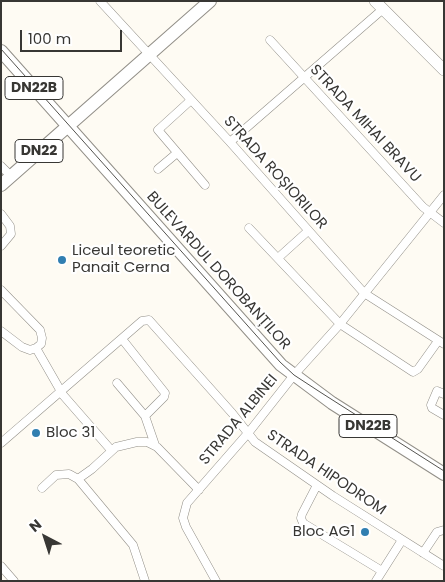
<!DOCTYPE html>
<html>
<head>
<meta charset="utf-8">
<style>
  body { margin:0 }
  #map { position:relative; width:445px; height:582px; overflow:hidden; background:#fefbf3; font-family:Poppins,sans-serif }
  canvas { display:block }
  .frame { position:absolute; inset:0; border:2px solid #383734; pointer-events:none }
  .north { position:absolute; left:20px; top:512px; width:50px; height:50px; -webkit-text-stroke:4px #fff; paint-order:stroke; rotate:320deg; font-size:14px; font-weight:700; line-height:20px; text-align:center; color:#383734 }
  .north::after { content:''; display:block; margin:auto; width:18px; height:22px; background:#383734; clip-path:polygon(50% 0,100% 100%,50% 72%,0 100%) }
  .scale { position:absolute; left:20px; top:30px; width:102px; height:22px; box-sizing:border-box; border:2px solid #383734; border-top:0; padding-left:6px; font-size:15px; line-height:18px; white-space:nowrap; color:#383734; -webkit-text-stroke:4px #fff; paint-order:stroke }
</style>
</head>
<body>
<div id="map">
<canvas width="445" height="582"></canvas>
<div class="frame"></div>
<div class="north">N</div>
<div class="scale">100 m</div>
</div>
<script>
const ctx = document.querySelector('canvas').getContext('2d');
ctx.lineJoin = 'round';
function poly(rows) {
  const path = new Path2D();
  for (const r of rows) {
    path.moveTo(r[0], r[1]);
    for (let i = 2; i < r.length; i += 2) path.lineTo(r[i], r[i + 1]);
  }
  return path;
}
function strokePath(path, color, width, dash) {
  ctx.strokeStyle = color;
  ctx.lineWidth = width;
  ctx.lineCap = dash ? 'butt' : 'round';
  ctx.setLineDash(dash || []);
  ctx.stroke(path);
}
function write(font, color, halo, rows, align = 'center') {
  ctx.font = font + ' Poppins,sans-serif';
  ctx.lineWidth = 4.5;
  ctx.setLineDash([]);
  ctx.textBaseline = 'middle';
  ctx.strokeStyle = halo;
  ctx.fillStyle = color;
  for (const [text, x, y, turn = 0] of rows) {
    ctx.save();
    ctx.translate(x, y);
    ctx.rotate((+turn || 0) * Math.PI / 180);
    ctx.textAlign = isNaN(turn) ? turn : align;
    if (halo) ctx.strokeText(text, 0, 0);
    ctx.fillText(text, 0, 0);
    ctx.restore();
  }
}
const minor = poly([
  [100,1,230,142,364,293,444,344],
  [270,40,423,207,444,223],
  [191,100,158,130,205,185],
  [230,142,383,9],
  [1,166,11,176],
  [158,169,177,153],
  [1,214,10,226,11,234,1,246],
  [249,228,340,324,413,372,418,369,438,341],
  [278,258,308,231],
  [1,290,40,330,42,338,41,344,36,348,30,350,22,347,1,331],
  [122,339,165,393,164,397,145,416],
  [36,348,63,395,111,450],
  [117,383,145,416,155,445],
  [444,394,437,391,431,405,432,408,444,415],
  [1,443,142,321,149,320,232,413,255,442,333,496,444,566],
  [317,485,302,514,301,518,303,523,382,571],
  [42,488,56,475,69,474,78,479],
  [423,553,437,532,444,530],
  [1,566,14,581],
  [145,581,133,545,78,479,92,469,116,447,137,442,147,442,157,447,199,490],
  [216,581,186,527,183,518,187,503,249,432,294,375,340,324,444,195],
  [376,581,402,540]
]);
const secondary = poly([
  [375,1,444,70]
]);
const primary = poly([
  [1,51,281,365,332,403,444,474],
  [1,185,210,1]
]);
strokePath(minor, '#928f88', 9);
strokePath(secondary, '#928f88', 12);
strokePath(primary, '#928f88', 14);
strokePath(minor, '#fff', 8);
strokePath(secondary, '#fff', 11);
strokePath(primary, '#fff', 12);
strokePath(poly([
  [1,49,280,362,294,375,320,392,444,471]
]), '#555450', 1);
for (const [x, y, r, color] of [
  [62,260,5,"#317fb1"],
  [36,433,5,"#317fb1"],
  [365,532,5,"#317fb1"]
]) {
  const dot = new Path2D();
  dot.arc(x, y, r, 0, 2 * Math.PI);
  ctx.fillStyle = color;
  ctx.fill(dot);
  strokePath(dot, '#fff', 2);
}
for (const [x, y, w] of [
  [34,88,58],
  [39,151,48],
  [368,426,58]
]) {
  const box = new Path2D();
  box.roundRect(x - w / 2, y - 11.5, w, 23, 4);
  ctx.fillStyle = '#fff';
  ctx.fill(box);
  strokePath(box, '#383734', 1);
}
write('bold 14px', '#383734', null, [
  ["DN22B",34,88],
  ["DN22",39,151],
  ["DN22B",368,426]
]);
write('15px', '#383734', '#fff', [
  ["STRADA MIHAI BRAVU",365,124,47],
  ["STRADA ROȘIORILOR",275,173,48],
  ["BULEVARDUL DOROBANȚILOR",218,271,48],
  ["STRADA ALBINEI",239,420,-50],
  ["STRADA HIPODROM",326,473,34]
]);
write('15px', '#383734', '#fff', [
  ["Liceul teoretic",72,251],
  ["Panait Cerna",72,268],
  ["Bloc 31",46,433],
  ["Bloc AG1",355,532,"right"]
], 'left');
</script>
</body>
</html>
